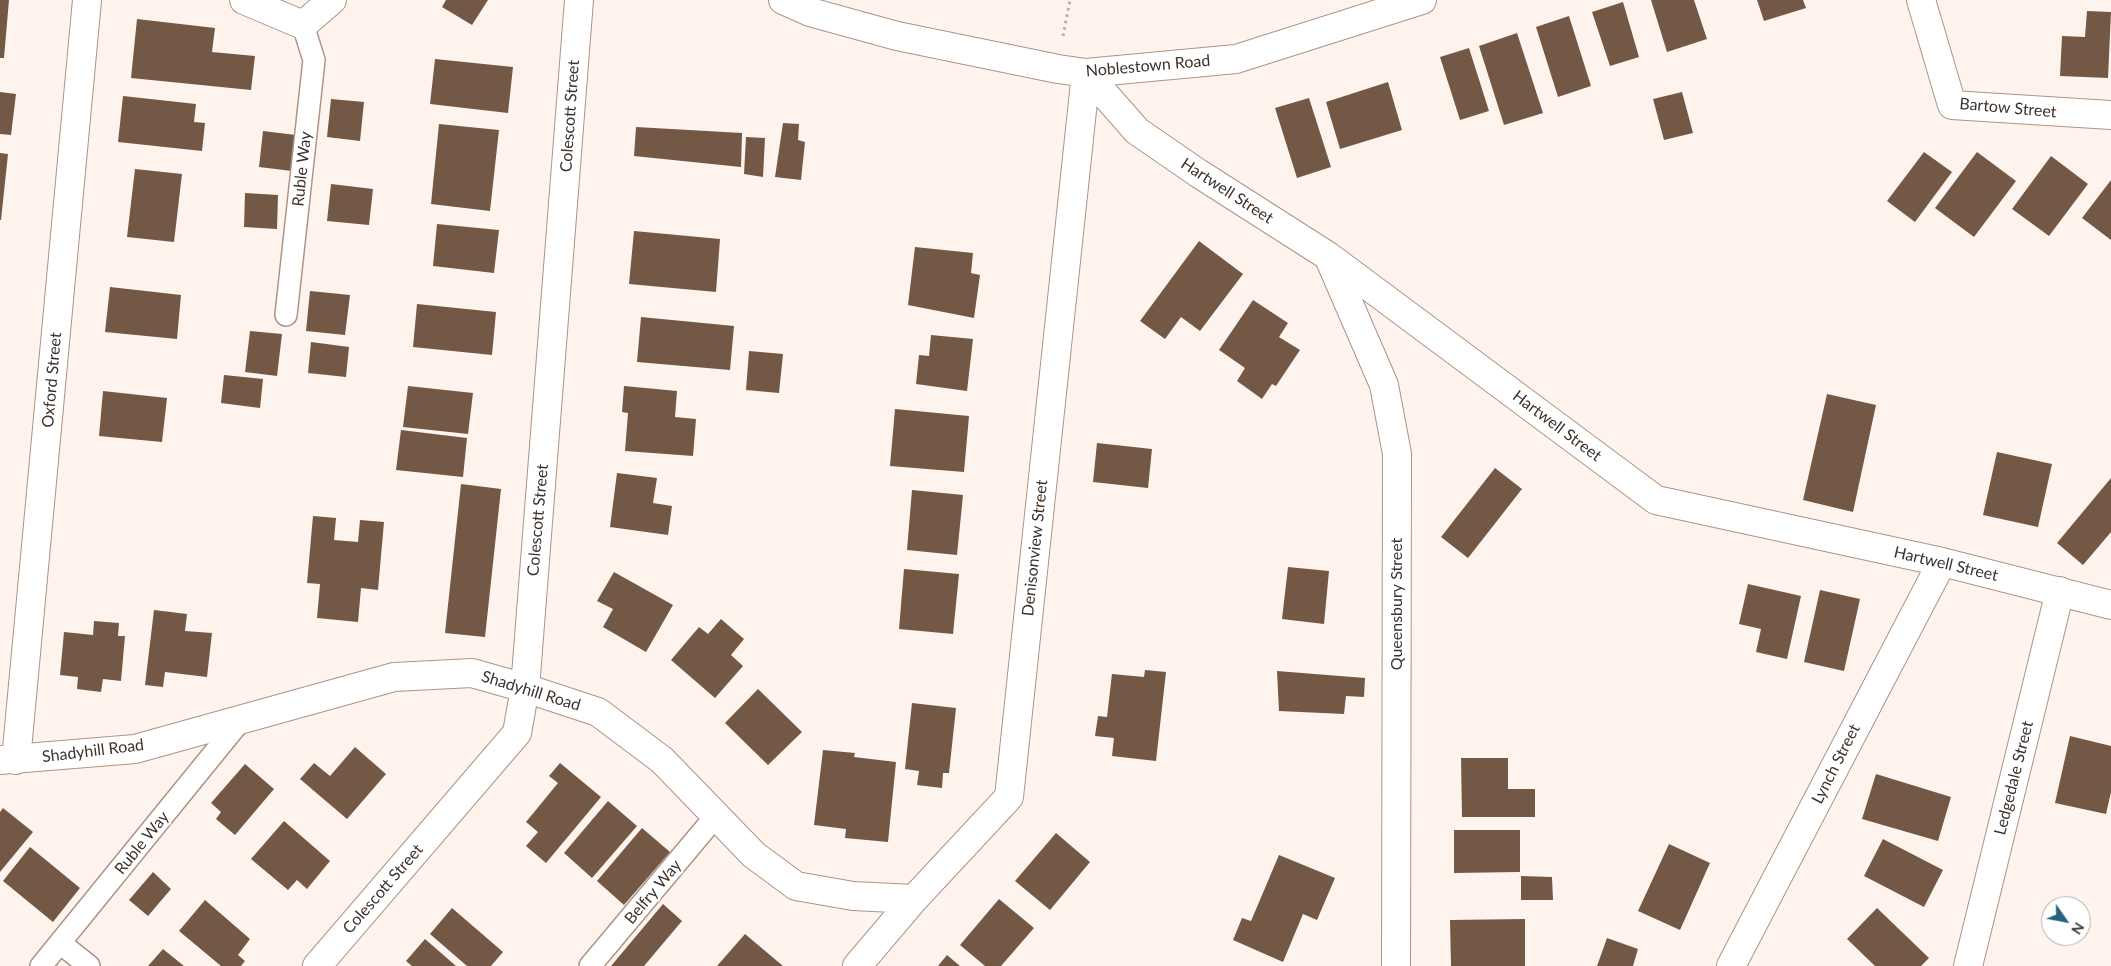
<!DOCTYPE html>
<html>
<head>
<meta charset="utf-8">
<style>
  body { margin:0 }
  #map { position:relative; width:2111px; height:966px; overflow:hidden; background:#fef4ed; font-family:Lato,sans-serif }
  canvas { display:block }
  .north { position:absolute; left:2041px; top:896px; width:50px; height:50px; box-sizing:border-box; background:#fff; border:1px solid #b1adaa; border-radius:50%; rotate:123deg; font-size:14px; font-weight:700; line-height:20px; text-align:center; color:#3c322b }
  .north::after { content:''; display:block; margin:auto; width:18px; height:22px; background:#26637a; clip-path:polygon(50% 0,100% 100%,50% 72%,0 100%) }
</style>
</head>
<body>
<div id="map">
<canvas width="2111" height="966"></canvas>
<div class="north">N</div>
</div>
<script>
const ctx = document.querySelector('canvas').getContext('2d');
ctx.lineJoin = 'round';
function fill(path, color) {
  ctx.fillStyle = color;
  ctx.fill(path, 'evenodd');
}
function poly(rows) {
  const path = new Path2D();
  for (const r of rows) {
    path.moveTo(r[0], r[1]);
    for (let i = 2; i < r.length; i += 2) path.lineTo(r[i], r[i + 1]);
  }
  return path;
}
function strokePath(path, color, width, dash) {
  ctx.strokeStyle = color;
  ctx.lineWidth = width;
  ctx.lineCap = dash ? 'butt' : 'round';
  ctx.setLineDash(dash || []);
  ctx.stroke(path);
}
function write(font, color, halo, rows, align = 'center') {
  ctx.font = font + ' Lato,sans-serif';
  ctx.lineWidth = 5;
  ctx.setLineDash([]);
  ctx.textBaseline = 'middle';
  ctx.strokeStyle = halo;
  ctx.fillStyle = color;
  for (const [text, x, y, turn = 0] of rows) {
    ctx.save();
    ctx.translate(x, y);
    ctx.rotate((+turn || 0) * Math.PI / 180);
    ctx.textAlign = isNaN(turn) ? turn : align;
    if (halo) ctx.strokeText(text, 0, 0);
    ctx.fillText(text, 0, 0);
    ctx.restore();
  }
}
fill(poly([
  [0,0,9,0,4,58,0,58],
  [446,0,488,0,472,25,442,7],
  [1651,0,1694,0,1707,39,1667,52],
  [1757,0,1803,0,1806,8,1764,21],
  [1623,2,1639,57,1610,66,1592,12],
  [2087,11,2111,12,2108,78,2060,76,2062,36,2085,37],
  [1569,16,1591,86,1558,97,1536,27],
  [137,19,215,28,212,52,255,56,251,90,131,78],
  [1517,33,1543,113,1504,125,1479,46],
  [1469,48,1489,111,1460,120,1440,57],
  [435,59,513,67,508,113,430,104],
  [1388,82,1402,130,1340,149,1326,102],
  [0,92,16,94,11,135,0,134],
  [1682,92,1693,133,1664,140,1653,99],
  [123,96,196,104,194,122,205,123,202,151,118,142],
  [1309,98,1331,167,1297,178,1275,108],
  [331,99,364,102,360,141,327,137],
  [783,123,799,124,798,140,805,142,801,180,775,177],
  [439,124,499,130,490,211,431,204],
  [636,127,742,133,741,167,634,156],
  [263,131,296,135,292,171,259,167],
  [746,137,765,138,763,177,744,174],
  [1924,152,1952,172,1915,222,1887,201],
  [1977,152,2016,181,1974,237,1935,208],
  [0,153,8,154,1,220,0,220],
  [2051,156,2088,184,2049,236,2012,209],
  [135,169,182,174,174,242,127,237],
  [2111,180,2111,240,2082,218],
  [331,184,373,189,369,225,327,221],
  [245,193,278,195,277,229,244,227],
  [437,224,499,230,494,273,433,266],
  [634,231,720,239,716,292,629,284],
  [1199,241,1243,274,1200,331,1181,317,1165,339,1140,321],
  [915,247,973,253,971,273,980,275,974,318,908,305],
  [110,287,181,295,177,339,105,332],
  [310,291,350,295,345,335,306,331],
  [1253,300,1288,323,1279,337,1300,350,1276,386,1272,384,1262,399,1237,381,1245,368,1219,350],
  [417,304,496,312,492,355,413,347],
  [641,317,734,326,730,370,637,362],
  [250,331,282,334,277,376,245,372],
  [931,335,973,339,967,391,916,384,919,355,929,356],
  [311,342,349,347,346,377,308,373],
  [749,351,783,354,779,393,746,390],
  [224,375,263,379,260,408,221,403],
  [408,386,473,393,468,434,403,427],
  [624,386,677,391,675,417,696,419,693,456,625,451,628,413,622,412],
  [103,391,167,398,162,442,99,436],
  [1827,394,1876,405,1853,512,1803,500],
  [895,409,969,416,964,472,890,466],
  [401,430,467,438,463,477,396,470],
  [1097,443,1152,449,1148,488,1093,482],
  [1997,452,2052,464,2038,527,1983,515],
  [1495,468,1522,489,1468,558,1441,537],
  [617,473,657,478,653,503,672,506,668,535,610,527],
  [2111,478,2111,532,2083,565,2057,543],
  [461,484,501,489,485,637,445,633],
  [912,490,963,495,957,555,907,550],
  [313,516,336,518,334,540,358,542,360,520,384,522,378,590,361,588,358,622,317,618,320,584,307,583],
  [1288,567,1329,571,1324,624,1282,619],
  [904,569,959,574,953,634,899,629],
  [614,572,673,605,646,652,603,627,613,609,597,601],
  [1748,584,1801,596,1787,659,1756,652,1761,629,1739,624],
  [1820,590,1860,599,1844,671,1804,662],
  [154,610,187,614,185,631,212,633,207,677,165,672,163,687,145,685],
  [721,619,744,639,731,655,743,666,715,698,671,660,699,627,708,634],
  [94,621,119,623,118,636,125,636,121,681,103,679,101,692,77,689,78,677,60,675,64,632,93,635],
  [1145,670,1166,672,1156,761,1112,756,1114,738,1095,736,1098,716,1107,717,1112,674,1144,677],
  [1277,671,1365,678,1364,697,1346,696,1344,714,1279,711],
  [758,689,802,732,768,765,725,723],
  [912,703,956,708,949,773,943,773,942,788,917,785,919,771,905,769],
  [2070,736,2111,746,2111,792,2106,814,2055,803],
  [355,747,386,774,347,819,300,779,314,763,330,776],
  [823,750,855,753,854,757,896,762,888,842,845,838,846,829,814,825],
  [1461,758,1508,758,1508,789,1535,789,1535,817,1462,817],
  [560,763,601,797,546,863,526,846,538,832,526,822,558,783,549,776],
  [245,764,274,789,235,835,216,819,221,812,211,803],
  [1876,774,1951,797,1938,841,1862,819],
  [608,801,637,826,592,878,564,853],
  [3,808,33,832,0,872,0,812],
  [284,821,330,861,307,889,297,880,288,890,251,859],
  [642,828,670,852,624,905,597,881],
  [1454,830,1520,830,1520,872,1454,873],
  [1056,833,1090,862,1050,910,1015,881],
  [1883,839,1943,870,1924,907,1864,876],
  [1669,844,1710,863,1680,930,1638,911],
  [30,847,80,888,53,922,3,881],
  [1279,855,1335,878,1317,920,1303,914,1283,962,1233,940,1242,918,1251,921],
  [153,872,171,889,148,916,129,900],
  [1521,876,1552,877,1553,900,1521,900],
  [999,899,1034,928,1001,966,985,966,960,945],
  [205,900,250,939,238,955,245,961,241,966,221,966,179,931],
  [663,904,682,921,644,966,611,966],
  [452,908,503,952,491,966,467,966,430,934],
  [1877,908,1929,958,1921,966,1875,966,1847,939],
  [1525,919,1525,966,1451,966,1450,920],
  [745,934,783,966,717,966],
  [1607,938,1638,949,1633,966,1597,966],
  [425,939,456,966,412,966,406,961],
  [163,949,184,966,148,966],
  [947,955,960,966,938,966]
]), '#735846');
const lane = poly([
  [286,315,314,60,303,25],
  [60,943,89,966],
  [41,966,241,720],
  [590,966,715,817]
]);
const street = poly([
  [244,0,303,25,332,0],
  [1921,0,1952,105,2111,115],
  [1086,73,1137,131,1198,173,1328,256,1656,500,1942,562,2111,605],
  [1329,258,1384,385,1397,454,1396,966],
  [0,760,135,749,394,677,472,673,525,688,598,712,662,760,754,855,796,886,853,896,914,899],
  [16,760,87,0],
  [317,966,517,733,525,688,579,0],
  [857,966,914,899,1009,797,1086,73],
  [1731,966,1942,562],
  [1968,966,2060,591]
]);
const secondary = poly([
  [783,0,810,12,897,36,1058,69,1086,73,1236,59,1422,0]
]);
strokePath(lane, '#ac9484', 24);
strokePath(street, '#ac9484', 30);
strokePath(secondary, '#ac9484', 30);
strokePath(poly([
  [1063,36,1070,0]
]), '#b7ada6', 3, [2.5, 4]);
strokePath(lane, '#fff', 21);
strokePath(street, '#fff', 28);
strokePath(secondary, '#fff', 28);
write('16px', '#3c322b', '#fff', [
  ["Noblestown Road",1148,66,-5],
  ["Bartow Street",2008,108,5],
  ["Colescott Street",570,116,-86],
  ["Ruble Way",302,169,-84],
  ["Hartwell Street",1227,191,33],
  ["Oxford Street",52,380,-85],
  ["Hartwell Street",1557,426,37],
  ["Colescott Street",538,520,-85],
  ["Denisonview Street",1035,548,-84],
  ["Hartwell Street",1946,564,13],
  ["Queensbury Street",1397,604,-90],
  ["Shadyhill Road",531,691,17],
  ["Shadyhill Road",93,751,-7],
  ["Lynch Street",1836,764,-63],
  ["Ledgedale Street",2014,778,-76],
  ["Ruble Way",142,843,-51],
  ["Colescott Street",383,889,-49],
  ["Belfry Way",653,892,-50]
]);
</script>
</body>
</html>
